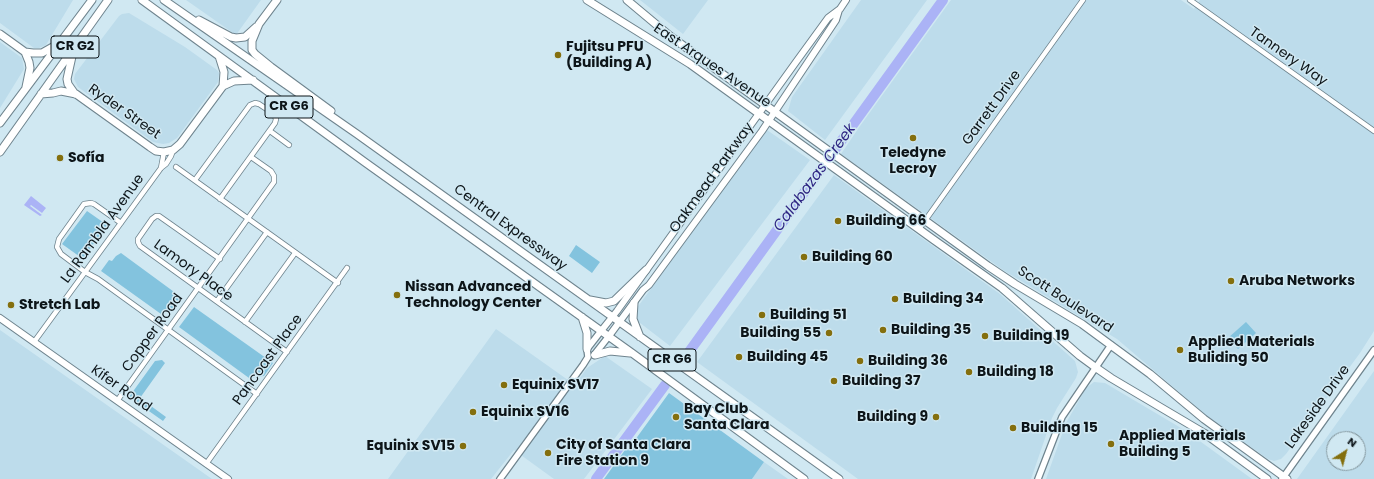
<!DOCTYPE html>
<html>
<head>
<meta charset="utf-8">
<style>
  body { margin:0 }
  #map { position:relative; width:1374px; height:479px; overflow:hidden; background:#d0e8f2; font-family:Poppins,sans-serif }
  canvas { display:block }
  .north { position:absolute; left:1326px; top:431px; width:40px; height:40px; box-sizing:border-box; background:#d0e8f2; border:1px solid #82949b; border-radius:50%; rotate:36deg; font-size:11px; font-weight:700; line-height:16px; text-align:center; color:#0d1519 }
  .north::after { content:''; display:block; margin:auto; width:14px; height:18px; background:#846f0e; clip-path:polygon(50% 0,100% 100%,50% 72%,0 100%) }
</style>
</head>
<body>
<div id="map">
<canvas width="1374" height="479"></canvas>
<div class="north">N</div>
</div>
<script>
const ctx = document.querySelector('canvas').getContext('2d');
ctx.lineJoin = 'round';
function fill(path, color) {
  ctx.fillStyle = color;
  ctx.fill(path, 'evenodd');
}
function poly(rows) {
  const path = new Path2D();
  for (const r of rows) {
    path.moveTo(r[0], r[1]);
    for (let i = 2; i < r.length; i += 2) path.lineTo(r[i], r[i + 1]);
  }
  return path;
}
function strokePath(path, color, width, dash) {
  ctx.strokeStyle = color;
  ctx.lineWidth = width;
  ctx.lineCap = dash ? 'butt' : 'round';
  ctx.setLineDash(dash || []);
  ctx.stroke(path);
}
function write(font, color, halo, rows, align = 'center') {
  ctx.font = font + ' Poppins,sans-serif';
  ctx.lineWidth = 3;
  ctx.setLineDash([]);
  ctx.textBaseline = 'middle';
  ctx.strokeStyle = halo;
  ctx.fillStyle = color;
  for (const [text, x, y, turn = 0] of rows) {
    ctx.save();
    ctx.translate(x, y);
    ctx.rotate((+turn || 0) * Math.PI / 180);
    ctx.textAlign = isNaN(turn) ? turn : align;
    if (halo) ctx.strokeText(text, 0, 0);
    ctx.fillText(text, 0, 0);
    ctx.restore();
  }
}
fill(poly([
  [0,0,73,0,46,45,39,48,34,48,0,23],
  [186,0,261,0,236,35],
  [640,0,708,0,683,34],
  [861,0,927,0,825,140,788,111,792,97],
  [951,0,1181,0,1194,9,1200,0,1374,0,1374,331,1360,353,1286,454,1281,459,1274,461,1268,459,1206,415,1117,339,1003,270,841,154,860,126],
  [129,13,185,47,217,70,219,73,218,82,177,138,169,143,163,144,153,142,78,87,74,79,75,74,119,16,122,14],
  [0,42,22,58,24,69,0,108],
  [767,130,810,160,670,346,631,316],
  [834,175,1000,294,1075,361,1078,372,1076,378,1057,408,1052,418,1031,479,858,479,697,362],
  [496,329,575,385,587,368,605,356,652,389,584,479,554,479,514,450,491,479,388,479],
  [0,330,114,410,212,479,0,479],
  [1374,371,1374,479,1297,479],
  [1334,439,1358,439,1358,463,1334,463],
  [1094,382,1105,383,1186,431,1252,479,1046,479,1066,423,1086,388],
  [764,462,788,479,752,479]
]), '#bddceb');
fill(poly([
  [87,211,107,225,83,259,62,244],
  [576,245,600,262,592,273,569,256],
  [121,253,181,297,171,312,161,314,101,271,109,260,112,261,116,256],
  [194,307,273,363,264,376,249,378,179,327],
  [1246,322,1256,333,1238,349,1228,338],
  [162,360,165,363,140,398,166,417,163,421,129,397,155,361],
  [669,393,764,462,752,479,604,479,625,450,635,440]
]), '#83c3de');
fill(poly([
  [31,196,46,208,42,213,31,205,30,206,42,215,40,216,24,205]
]), '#abb3f6');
strokePath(poly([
  [686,356,943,0],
  [596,479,665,385]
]), '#abb3f6', 10);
const minor = poly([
  [1190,0,1374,131],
  [270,131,289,145],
  [176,167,338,283],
  [161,168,164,152],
  [195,180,250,105,255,103,259,104,274,114,276,119,275,123,220,199],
  [121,223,94,204,91,203,84,204,59,239,57,247,61,254,85,272,98,279,257,394],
  [919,229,1083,0],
  [220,259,159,216,156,216,152,219,138,239,138,242,140,246,287,352],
  [217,301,267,232],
  [245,322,295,253],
  [34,342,161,168,166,164,171,156,173,150],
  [117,401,274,182,274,176,271,171,251,157],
  [206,464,347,268]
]);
const tertiary = poly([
  [594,355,609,336],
  [500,479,583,365,588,357,587,349,601,331],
  [1038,479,1062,417,1111,345],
  [1282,479,1374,350]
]);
const secondary = poly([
  [0,318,228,479],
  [601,331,617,311,796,62,828,18,840,9,846,0],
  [609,336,643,290,649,285,762,131,836,20,839,10]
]);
const primary = poly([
  [587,0,690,64,934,240,1002,288,1080,356,1095,367,1111,378,1204,433,1267,479],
  [627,0,670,36,988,266,1015,284,1082,324,1150,374,1204,419,1287,479]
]);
const trunk = poly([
  [142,0,366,163,632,353,804,479],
  [164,0,357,134,839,479],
  [277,0,259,24,252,41,252,50,255,54,271,67,331,111],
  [199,20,231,37,236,38,245,37,256,27],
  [0,34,25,52,33,53,42,53,58,44],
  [25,52,29,62,30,68,26,87],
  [73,52,67,79,68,84,75,94],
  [219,56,224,72,223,86],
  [223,86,234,81,253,80],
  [41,94,53,93,61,91,76,94,150,147,156,151,164,152,173,150,180,144,223,86],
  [0,123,92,0],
  [0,152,108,0],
  [590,300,606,303,614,301,646,270],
  [634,303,633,319,640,337],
  [582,317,587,333,587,349],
  [595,355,610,351,630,353]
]);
strokePath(minor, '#6f848e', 6);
strokePath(tertiary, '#6f848e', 8);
strokePath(secondary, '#6f848e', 8);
strokePath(primary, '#6f848e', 9);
strokePath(trunk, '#6f848e', 9);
strokePath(minor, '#fff', 4.5);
strokePath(tertiary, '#fff', 5.5);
strokePath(secondary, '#fff', 6);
strokePath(primary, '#fff', 7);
strokePath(trunk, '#fff', 7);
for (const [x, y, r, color] of [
  [558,55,4,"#846f0e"],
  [913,138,4,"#846f0e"],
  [60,158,4,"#846f0e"],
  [838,221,4,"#846f0e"],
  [804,257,4,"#846f0e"],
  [1231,281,4,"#846f0e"],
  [397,295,4,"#846f0e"],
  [895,299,4,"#846f0e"],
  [11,305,4,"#846f0e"],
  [762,315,4,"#846f0e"],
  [883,330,4,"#846f0e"],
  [829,333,4,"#846f0e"],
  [985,336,4,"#846f0e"],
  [1180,350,4,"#846f0e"],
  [739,357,4,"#846f0e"],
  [860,361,4,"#846f0e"],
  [969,372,4,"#846f0e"],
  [834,381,4,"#846f0e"],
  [504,385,4,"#846f0e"],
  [473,412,4,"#846f0e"],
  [676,417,4,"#846f0e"],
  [936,417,4,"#846f0e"],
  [1013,428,4,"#846f0e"],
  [1111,444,4,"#846f0e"],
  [463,446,4,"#846f0e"],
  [548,453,4,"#846f0e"]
]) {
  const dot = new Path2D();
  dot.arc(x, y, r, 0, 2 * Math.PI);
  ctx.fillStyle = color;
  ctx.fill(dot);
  strokePath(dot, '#d0e8f2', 1.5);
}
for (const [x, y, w] of [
  [75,47,48],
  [289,107,48],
  [672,360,48]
]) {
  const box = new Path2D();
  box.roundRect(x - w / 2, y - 11, w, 22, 3);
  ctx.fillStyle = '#d0e8f2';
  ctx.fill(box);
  strokePath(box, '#0d1519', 1);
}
write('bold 13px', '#0d1519', null, [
  ["CR G2",75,47],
  ["CR G6",289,107],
  ["CR G6",672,360]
]);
write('bold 14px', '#0d1519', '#d0e8f2', [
  ["Fujitsu PFU",566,47],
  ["(Building A)",566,63],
  ["Teledyne",913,153,"center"],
  ["Lecroy",913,169,"center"],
  ["Sofía",68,158],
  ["Building 66",846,221],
  ["Building 60",812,257],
  ["Aruba Networks",1239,281],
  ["Nissan Advanced",405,287],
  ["Technology Center",405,303],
  ["Building 34",903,299],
  ["Stretch Lab",19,305],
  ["Building 51",770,315],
  ["Building 35",891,330],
  ["Building 55",821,333,"right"],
  ["Building 19",993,336],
  ["Applied Materials",1188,342],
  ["Buliding 50",1188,358],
  ["Building 45",747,357],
  ["Building 36",868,361],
  ["Building 18",977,372],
  ["Building 37",842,381],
  ["Equinix SV17",512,385],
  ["Bay Club",684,409],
  ["Santa Clara",684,425],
  ["Equinix SV16",481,412],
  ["Building 9",928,417,"right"],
  ["Building 15",1021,428],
  ["Applied Materials",1119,436],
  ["Building 5",1119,452],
  ["City of Santa Clara",556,445],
  ["Fire Station 9",556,461],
  ["Equinix SV15",455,446,"right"]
], 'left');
write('14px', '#0d1519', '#d0e8f2', [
  ["Tannery Way",1288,57,35],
  ["East Arques Avenue",712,66,34],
  ["Garrett Drive",992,108,-54],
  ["Ryder Street",124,112,35],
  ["Oakmead Parkway",712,178,-54],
  ["Central Expressway",510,228,36],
  ["La Rambla Avenue",103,229,-54],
  ["Lamory Place",193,271,36],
  ["Scott Boulevard",1065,300,33],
  ["Copper Road",153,333,-54],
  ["Pancoast Place",268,360,-54],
  ["Kifer Road",121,389,35],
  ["Lakeside Drive",1318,407,-54]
]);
write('italic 15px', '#2e2583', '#d0e8f2', [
  ["Calabazas Creek",815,178,-54]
]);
</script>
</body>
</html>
